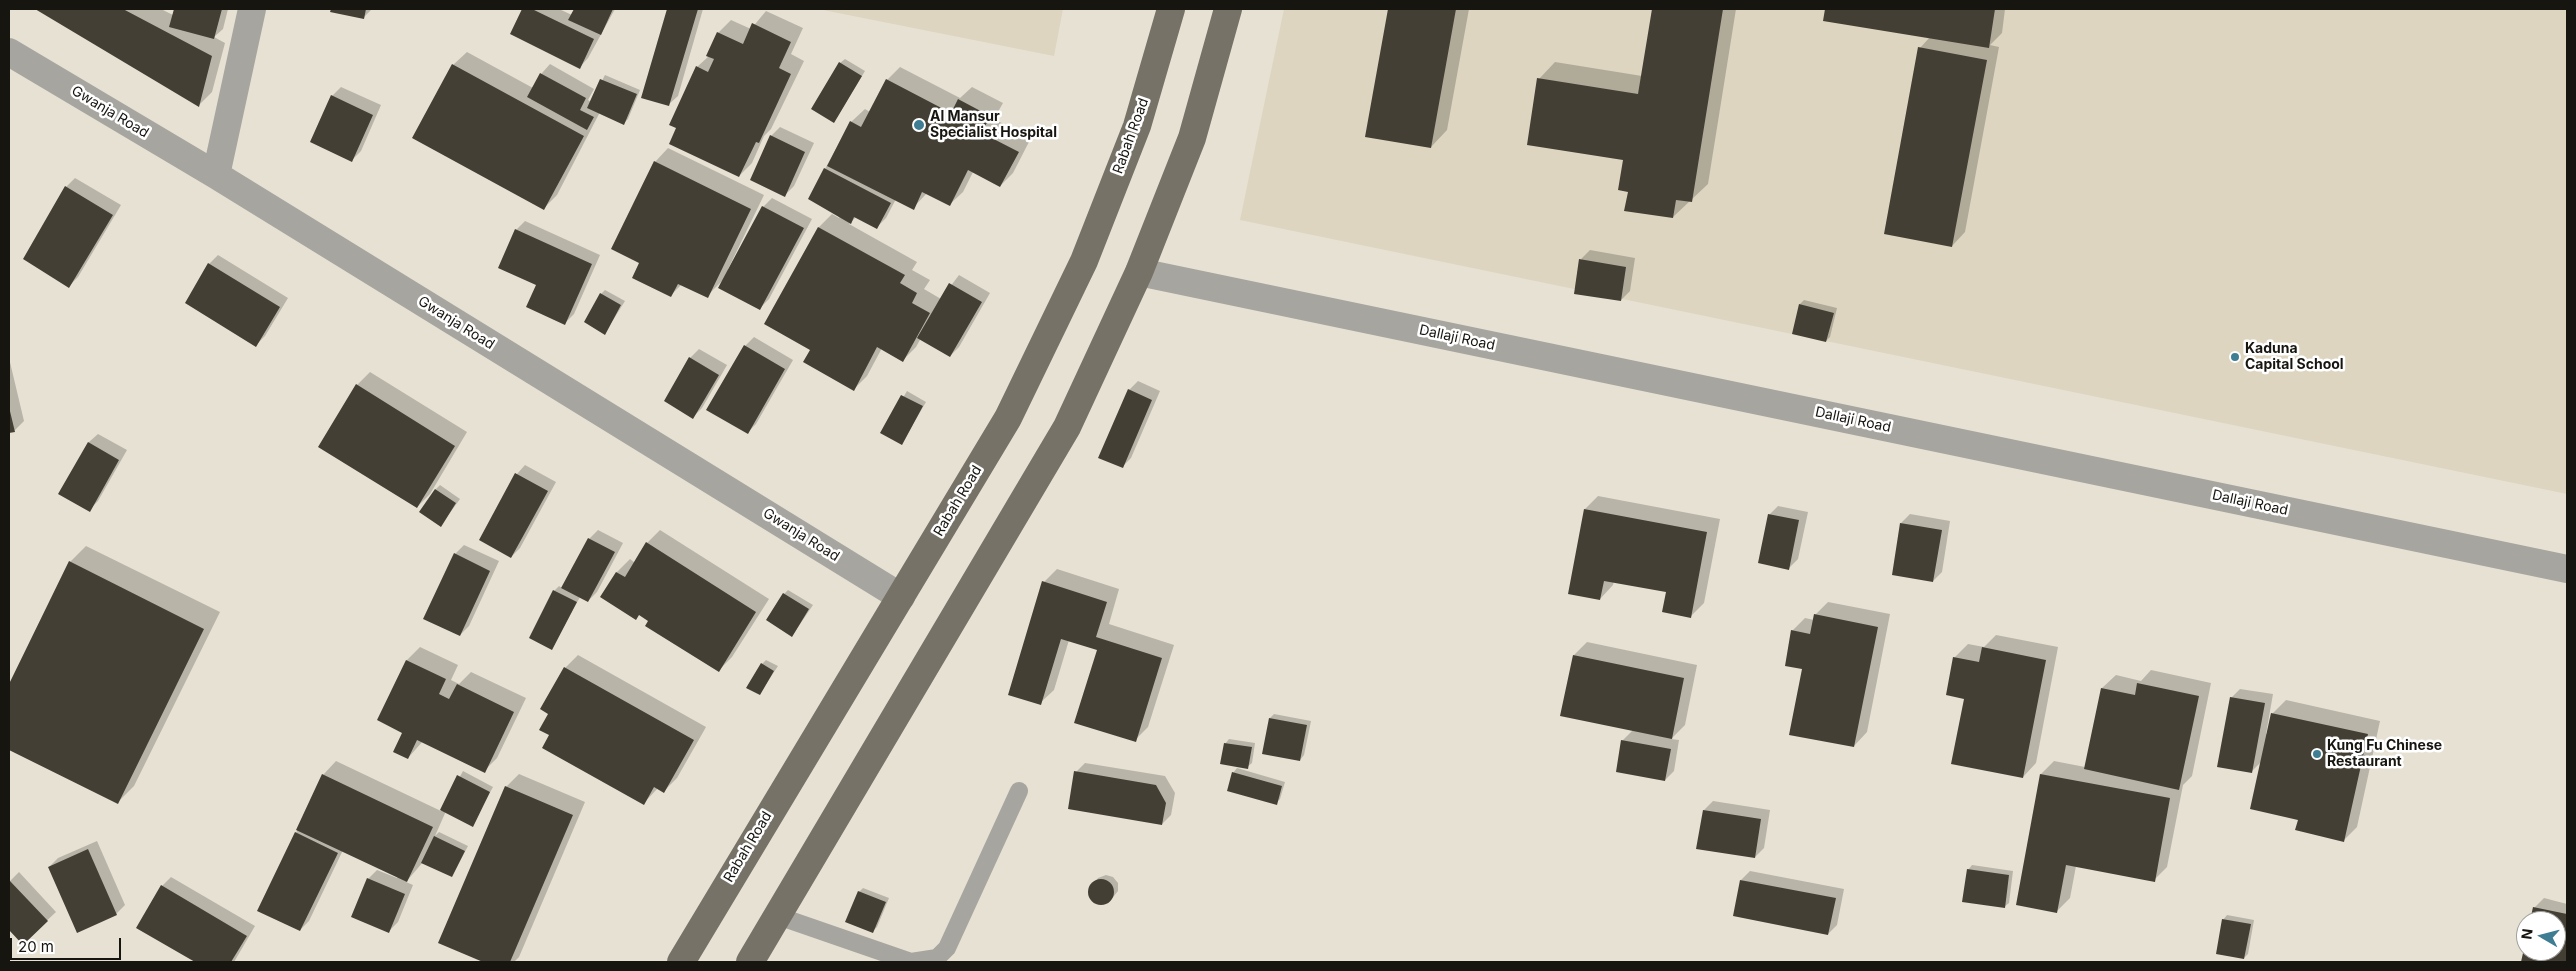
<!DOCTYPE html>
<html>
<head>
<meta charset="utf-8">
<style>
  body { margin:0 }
  #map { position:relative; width:2576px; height:971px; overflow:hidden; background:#e7e1d3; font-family:Inter,sans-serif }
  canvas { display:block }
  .frame { position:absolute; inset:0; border:10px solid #171510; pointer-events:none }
  .north { position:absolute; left:2516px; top:911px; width:50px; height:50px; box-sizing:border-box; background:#fff; border:1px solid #a2a19f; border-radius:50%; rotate:278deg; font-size:14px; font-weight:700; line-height:20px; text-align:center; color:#171510 }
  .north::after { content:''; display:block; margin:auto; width:18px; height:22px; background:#3f7d93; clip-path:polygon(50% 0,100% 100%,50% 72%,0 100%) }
  .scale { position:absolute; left:10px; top:938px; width:111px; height:22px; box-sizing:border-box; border:2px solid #171510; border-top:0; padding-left:6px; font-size:15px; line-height:18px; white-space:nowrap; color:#171510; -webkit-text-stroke:4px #fff; paint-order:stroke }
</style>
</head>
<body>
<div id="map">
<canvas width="2576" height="971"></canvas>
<div class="frame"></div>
<div class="north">N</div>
<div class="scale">20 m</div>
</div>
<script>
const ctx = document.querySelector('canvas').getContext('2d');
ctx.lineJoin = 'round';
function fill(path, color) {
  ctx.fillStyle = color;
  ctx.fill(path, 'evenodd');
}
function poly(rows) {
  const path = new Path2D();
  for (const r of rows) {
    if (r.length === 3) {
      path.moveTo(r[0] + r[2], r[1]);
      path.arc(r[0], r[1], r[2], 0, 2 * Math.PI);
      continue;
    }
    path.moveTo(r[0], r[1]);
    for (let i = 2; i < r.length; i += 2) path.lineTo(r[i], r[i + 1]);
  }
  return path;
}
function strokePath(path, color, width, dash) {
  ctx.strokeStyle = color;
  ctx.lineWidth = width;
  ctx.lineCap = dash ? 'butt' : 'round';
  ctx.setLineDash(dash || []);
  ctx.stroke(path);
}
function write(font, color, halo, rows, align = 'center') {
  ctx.font = font + ' Inter,sans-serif';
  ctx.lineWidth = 5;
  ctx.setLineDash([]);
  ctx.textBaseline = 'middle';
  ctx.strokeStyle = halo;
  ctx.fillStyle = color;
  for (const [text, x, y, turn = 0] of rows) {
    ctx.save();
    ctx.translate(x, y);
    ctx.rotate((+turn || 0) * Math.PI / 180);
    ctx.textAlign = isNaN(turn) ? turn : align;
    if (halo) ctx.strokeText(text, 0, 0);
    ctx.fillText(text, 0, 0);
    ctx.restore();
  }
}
fill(poly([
  [818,9,1063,9,1054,56],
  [1284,9,2567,9,2567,494,1240,220]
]), '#ddd5c0');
fill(poly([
  [38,9,161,9,173,15,175,9,228,9,223,29,214,37,225,43,212,92,199,105],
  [332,9,372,9,363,18,332,11],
  [523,9,559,9,572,15,575,9,615,9,588,58,580,67,511,34],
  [668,9,703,9,678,96,668,105,643,97],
  [1390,9,1469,9,1447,130,1431,147,1367,136],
  [1653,9,1736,9,1708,184,1673,217,1629,191,1624,159,1539,79,1555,62,1642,76],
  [1827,9,2005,9,2002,33,1990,45,1999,47,1965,232,1952,246,1920,48,1930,37,1825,20],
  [766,11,803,28,791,54,804,61,771,129,764,136,752,163,739,176,697,67,709,56,718,33,731,20,751,29],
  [467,52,533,88,542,73,550,64,594,89,588,100,591,102,605,75,640,90,628,119,624,123,600,112,557,195,544,208,414,138,453,65],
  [845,59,865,71,834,122,840,63],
  [900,67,960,98,972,87,1003,103,994,119,1031,138,1013,173,1000,186,973,172,963,192,949,205,927,193,913,208,896,199,886,218,877,227,856,217,849,224,917,262,912,270,930,280,924,289,941,299,959,275,990,293,959,347,950,356,921,338,916,347,903,360,882,348,867,376,854,389,812,349,765,324,819,227,832,214,839,218,840,216,825,169,851,122,865,109,870,112,887,80],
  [341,87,381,105,361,151,352,160,332,96],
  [780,127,814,143,794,186,785,195,771,136],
  [668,148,764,195,728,269,730,270,763,207,772,198,812,219,769,299,760,308,723,280,707,296,682,284,670,296,640,263,655,162],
  [75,178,121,205,78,277,69,286,66,187],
  [525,221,600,255,574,314,565,323,516,230],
  [1590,250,1635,258,1630,291,1621,300,1581,259],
  [218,255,288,298,265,336,256,345,209,264],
  [605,290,625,301,605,333,601,294],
  [1804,300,1837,308,1830,337,1826,341,1800,304],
  [754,337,793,360,756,424,747,433,745,346],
  [699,349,727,365,702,408,693,417,665,401,690,358],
  [9,358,24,421,15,430,9,432],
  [370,372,467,432,430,494,417,507,357,385],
  [1138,381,1160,391,1131,458,1122,467,1129,390],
  [907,391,926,402,902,443,882,433],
  [98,434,127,450,98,501,89,510,89,442],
  [525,465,556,482,520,548,511,557,481,540,517,474],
  [440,485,460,499,441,525,436,489],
  [1598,496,1720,519,1704,603,1691,616,1667,591,1614,581,1613,585,1600,599,1585,509],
  [1778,506,1808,512,1798,559,1789,568,1769,515],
  [1910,514,1950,521,1942,572,1933,581,1901,523],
  [598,530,623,543,597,592,588,601,580,597,552,648,554,591,559,586,562,588,589,539],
  [660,530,769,599,732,657,719,670,640,614,602,597,617,572,630,559,635,563,647,543],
  [464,545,499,561,469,626,460,635,455,554],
  [86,546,220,612,134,786,118,802,9,749,9,686,70,562],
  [1057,569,1119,589,1109,624,1174,645,1148,727,1135,740,1099,649,1069,640,1054,690,1040,703,1044,582],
  [788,590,813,605,792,636,784,594],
  [1828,602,1890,614,1867,732,1854,746,1803,668,1792,631,1805,618,1814,620,1815,615],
  [1996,635,2058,647,2036,763,2023,777,1965,698,1954,658,1968,644,1984,647],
  [1587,642,1697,665,1685,725,1671,739,1679,740,1674,771,1665,780,1622,741,1633,730,1574,655],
  [420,647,458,665,451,680,459,684,471,672,526,698,497,758,484,771,423,741,408,758,404,732,379,720,407,660],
  [578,655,706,727,677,778,664,791,658,788,643,804,550,714,565,668],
  [766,660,778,666,760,693,762,664],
  [2151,670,2211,683,2192,776,2183,785,2167,867,2154,880,2076,866,2070,898,2057,911,2017,904,2041,774,2054,761,2085,767,2102,688,2116,675,2141,681],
  [2240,689,2273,694,2266,734,2268,734,2273,713,2286,700,2380,721,2357,827,2344,840,2299,819,2262,761,2251,772,2231,698],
  [1274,714,1311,721,1304,755,1300,760,1270,718],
  [1229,739,1255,743,1252,763,1247,767,1225,744],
  [336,761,441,811,463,771,493,787,472,825,446,811,435,836,439,832,468,846,452,876,423,862,406,882,413,885,398,922,389,931,368,879,377,870,397,878,398,876,343,850,309,921,300,930,296,833,323,775],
  [1085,763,1165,776,1175,793,1171,815,1162,824,1076,772],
  [1237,768,1285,782,1280,799,1276,803,1233,773],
  [519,774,585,802,519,957,514,962,486,962,439,942,506,787],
  [1713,801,1770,810,1764,848,1755,857,1704,810],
  [97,841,125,905,116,914,49,867,58,858],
  [1972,865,2013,871,2009,903,2004,907,1968,870],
  [1750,871,1844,889,1837,925,1828,934,1741,880],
  [19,872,56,912,23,943,9,928,9,882],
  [1106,875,1113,877,1118,883,1118,891,1109,902,1102,904,1095,903,1090,897,1090,889,1098,878],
  [171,877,255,926,234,962,198,962,138,927,162,886],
  [863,888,889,898,877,927,873,931,859,892],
  [2544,898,2567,904,2567,962,2522,962,2526,946,2526,951,2556,951,2556,921,2532,921,2535,907],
  [2227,915,2254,920,2248,954,2244,958,2223,920]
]), '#0003');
fill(poly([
  [35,9,123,9,212,56,199,107],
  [174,9,222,9,214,39,169,27],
  [331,9,366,9,364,19,330,12],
  [522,9,532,9,594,39,580,69,510,34],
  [574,9,613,9,601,35,568,20],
  [667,9,698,9,669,106,641,98],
  [1388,9,1456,9,1431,148,1365,137],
  [1652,9,1723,9,1692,202,1676,200,1673,218,1624,211,1628,192,1618,190,1623,160,1527,145,1537,78,1638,94],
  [1825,9,1995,9,1989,48,1823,21],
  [752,23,791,42,779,68,791,74,759,143,756,142,739,177,669,144,676,128,669,125,696,66,708,72,714,59,706,56,717,32,743,44],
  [1918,47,1987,60,1952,247,1884,234],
  [839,62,862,76,834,123,811,109],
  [452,64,584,136,544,210,412,138],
  [540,73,586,98,580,110,594,117,587,130,527,97],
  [600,79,637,94,624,125,587,108],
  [886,79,951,113,958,99,990,116,982,133,1019,152,1000,187,968,170,950,206,922,192,914,210,827,166,850,121,861,127],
  [331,95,373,115,352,162,310,142],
  [770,135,805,152,785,197,750,180],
  [654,161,751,209,708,298,678,284,671,297,632,278,639,263,611,249],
  [824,168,891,203,877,229,854,217,851,224,808,199],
  [65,186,113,215,69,288,23,259],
  [762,206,804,228,760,310,718,288],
  [818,227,905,275,900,283,917,293,912,303,930,313,903,362,877,347,854,391,803,362,810,350,764,324],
  [515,229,592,264,565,325,526,307,536,285,498,268],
  [1579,259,1626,267,1621,301,1574,294],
  [208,263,280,307,256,347,185,303],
  [949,283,982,302,950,357,917,338],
  [600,293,621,305,605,335,584,322],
  [1799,304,1834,313,1826,342,1792,334],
  [744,345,785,369,748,434,706,410],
  [689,357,719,375,693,419,664,401],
  [356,384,455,446,417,508,318,447],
  [1128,389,1152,400,1123,468,1098,458],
  [901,395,923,406,902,445,880,433],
  [9,407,15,432,9,433],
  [88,442,119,460,90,512,58,494],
  [515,473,548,491,511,558,479,540],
  [435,489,456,503,441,527,419,512],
  [1584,509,1707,532,1691,618,1662,612,1666,592,1604,581,1600,600,1568,594],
  [1768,514,1799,520,1789,570,1758,563],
  [1900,523,1942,530,1933,582,1892,575],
  [588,538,615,552,588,602,561,588],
  [646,542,756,612,719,672,645,626,648,621,639,615,636,620,600,597,616,572,625,577],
  [454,553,490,571,460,636,423,619],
  [69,561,204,629,118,804,9,750,9,684],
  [1042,581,1107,602,1096,637,1162,658,1136,742,1074,723,1097,650,1061,639,1041,705,1008,695],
  [553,590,577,602,552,650,529,638],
  [783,593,809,609,792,637,766,620],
  [1814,614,1878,627,1854,747,1789,735,1802,669,1785,666,1791,630,1810,634],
  [1982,647,2046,660,2023,778,1951,764,1964,699,1946,695,1953,657,1979,662],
  [1573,655,1684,678,1672,739,1560,716],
  [406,660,446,679,439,694,449,699,457,684,514,712,485,773,417,740,408,759,393,752,402,733,377,720],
  [761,663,774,671,760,695,746,688],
  [564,667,694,740,664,793,654,787,644,805,542,748,549,735,539,730,548,714,540,709],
  [2137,683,2199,696,2179,790,2084,769,2101,688,2135,695],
  [2230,697,2265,703,2252,773,2217,767],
  [2271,713,2368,734,2344,842,2295,830,2298,820,2250,809],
  [1269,718,1307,725,1300,761,1262,754],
  [1621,740,1671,749,1665,781,1616,772],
  [1224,743,1252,747,1248,769,1220,764],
  [1074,771,1156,785,1166,803,1162,825,1068,809],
  [1232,772,1282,786,1277,805,1227,791],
  [322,774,433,827,407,882,296,830],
  [2040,774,2170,798,2155,882,2066,865,2057,913,2016,905],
  [457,775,490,792,473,827,440,810],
  [505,786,573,815,510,962,483,962,438,943],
  [1703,810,1761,819,1755,858,1696,849],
  [295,832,338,853,300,931,257,911],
  [434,836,465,851,452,877,421,863],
  [88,849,117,915,77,933,48,867],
  [1967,869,2009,875,2005,908,1962,902],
  [367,878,405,894,389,933,351,917],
  [1101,892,13],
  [9,880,48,921,23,945,9,930],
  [1740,880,1836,898,1828,935,1733,916],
  [161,885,247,936,231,962,195,962,136,928],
  [858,891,886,902,873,933,845,922],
  [2533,907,2567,914,2567,962,2521,962,2525,944,2526,951,2556,951,2556,921,2530,921],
  [2222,919,2251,924,2244,959,2216,954]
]), '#443f34');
strokePath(poly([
  [778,916,911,962,937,958,947,948,1019,791]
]), '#a7a59f', 18);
strokePath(poly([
  [9,52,216,175,901,597],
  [216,175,252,9]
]), '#a7a59f', 28);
strokePath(poly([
  [1139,272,2567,569]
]), '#a7a59f', 28);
strokePath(poly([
  [681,962,1008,418,1084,261,1137,126,1171,9],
  [750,962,1067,427,1139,272,1192,138,1228,9]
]), '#767267', 28);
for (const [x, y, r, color] of [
  [919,125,6,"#3f7d93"],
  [2235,357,5,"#3f7d93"],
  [2317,754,5,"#3f7d93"]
]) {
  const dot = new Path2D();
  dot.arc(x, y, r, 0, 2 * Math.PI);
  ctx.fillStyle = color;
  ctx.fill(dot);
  strokePath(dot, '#fff', 2);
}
write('14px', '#171510', '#fff', [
  ["Gwanja Road",110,112,31],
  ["Rabah Road",1131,136,-70],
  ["Gwanja Road",456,323,32],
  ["Dallaji Road",1457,338,12],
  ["Dallaji Road",1853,420,12],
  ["Rabah Road",958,501,-59],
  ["Dallaji Road",2250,503,12],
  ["Gwanja Road",801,535,32],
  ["Rabah Road",748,847,-59]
]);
write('bold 14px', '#171510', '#fff', [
  ["Al Mansur",930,117],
  ["Specialist Hospital",930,133],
  ["Kaduna",2245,349],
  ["Capital School",2245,365],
  ["Kung Fu Chinese",2327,746],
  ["Restaurant",2327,762]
], 'left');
</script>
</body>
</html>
